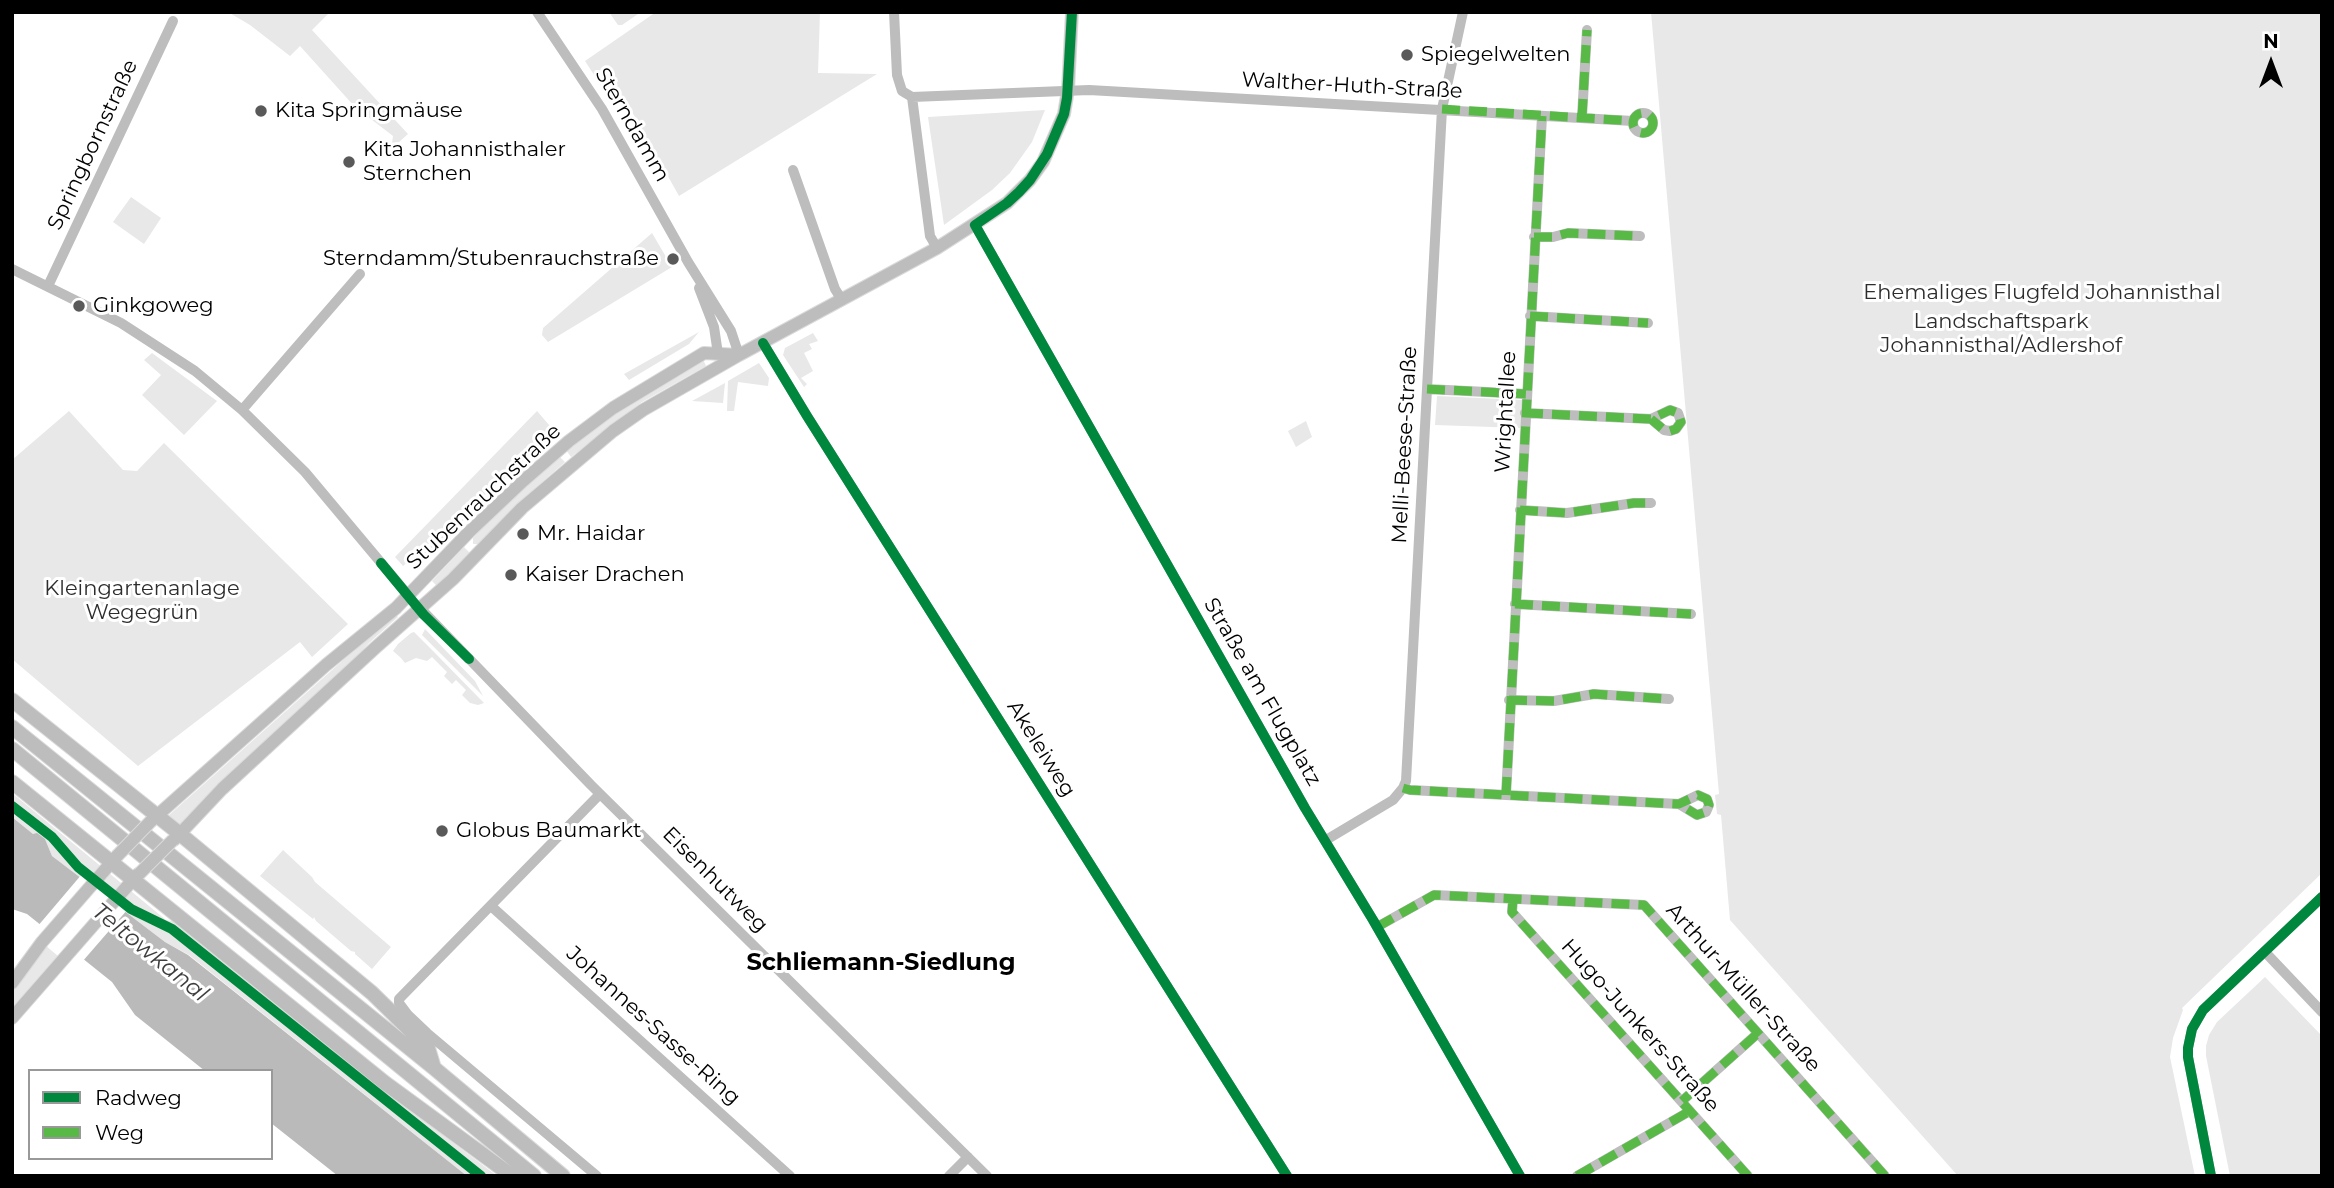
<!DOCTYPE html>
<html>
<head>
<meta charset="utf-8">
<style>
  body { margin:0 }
  #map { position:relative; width:2334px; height:1188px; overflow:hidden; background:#fff; font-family:Montserrat,sans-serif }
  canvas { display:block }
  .frame { position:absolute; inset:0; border:14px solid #000; pointer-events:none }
  .legend { position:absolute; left:28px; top:1069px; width:245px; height:91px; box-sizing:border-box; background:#fff; border:2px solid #999; margin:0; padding:9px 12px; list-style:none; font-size:21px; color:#000 }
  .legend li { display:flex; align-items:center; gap:14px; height:35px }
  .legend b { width:35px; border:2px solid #999 }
  .north { position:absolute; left:2236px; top:28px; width:70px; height:70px; -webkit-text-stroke:5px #fff; paint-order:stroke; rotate:0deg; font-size:19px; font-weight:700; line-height:28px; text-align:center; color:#000 }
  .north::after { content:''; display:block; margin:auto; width:24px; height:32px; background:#000; clip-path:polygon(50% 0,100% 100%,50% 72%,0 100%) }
</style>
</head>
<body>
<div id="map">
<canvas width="2334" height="1188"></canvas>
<div class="frame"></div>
<ul class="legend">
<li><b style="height:9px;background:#00873e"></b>Radweg</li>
<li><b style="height:9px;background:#58b947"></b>Weg</li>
</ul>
<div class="north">N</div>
</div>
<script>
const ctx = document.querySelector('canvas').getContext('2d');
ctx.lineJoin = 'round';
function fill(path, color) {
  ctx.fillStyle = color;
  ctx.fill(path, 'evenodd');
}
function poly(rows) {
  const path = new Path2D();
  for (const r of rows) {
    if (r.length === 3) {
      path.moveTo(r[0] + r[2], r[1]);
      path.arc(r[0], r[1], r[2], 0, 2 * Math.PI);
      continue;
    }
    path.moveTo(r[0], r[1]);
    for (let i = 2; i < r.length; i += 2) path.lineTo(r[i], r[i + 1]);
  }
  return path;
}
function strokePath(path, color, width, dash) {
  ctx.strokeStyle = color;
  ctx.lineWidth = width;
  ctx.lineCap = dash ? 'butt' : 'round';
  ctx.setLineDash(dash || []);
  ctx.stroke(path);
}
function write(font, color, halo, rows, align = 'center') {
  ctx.font = font + ' Montserrat,sans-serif';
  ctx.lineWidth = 6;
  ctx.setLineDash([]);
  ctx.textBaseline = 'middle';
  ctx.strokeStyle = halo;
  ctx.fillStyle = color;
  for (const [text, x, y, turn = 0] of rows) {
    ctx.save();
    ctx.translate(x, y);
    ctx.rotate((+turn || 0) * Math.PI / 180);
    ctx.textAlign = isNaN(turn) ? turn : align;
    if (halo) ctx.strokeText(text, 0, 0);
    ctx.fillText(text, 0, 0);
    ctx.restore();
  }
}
fill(poly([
  [228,12,330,12,312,30,408,134,398,143,392,143,393,136,354,106,300,46,290,56,250,25],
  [609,12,641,12,622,25,618,25],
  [656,12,820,12,818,73,877,74,679,196,626,101,619,105,615,98,611,101,585,61],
  [1651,12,2322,12,2322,873,2182,1008,2183,1010,2173,1038,2170,1057,2195,1176,1958,1176,1730,920,1721,815,1717,814,1715,795,1719,794],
  [1045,110,1032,142,1010,173,992,190,944,225,928,117],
  [131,197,161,218,144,244,113,222],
  [652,233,672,267,548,342,542,335,543,328],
  [699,332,689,344,629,380,624,374],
  [813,333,818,341,809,344,812,349,804,353,813,371,801,378,807,384,804,387,783,355,785,348],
  [152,353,217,401,184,435,142,395,161,375,144,360],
  [703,359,706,366,642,402,571,457,566,450,619,410],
  [759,363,769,378,768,386,738,382,734,411,727,411,728,381],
  [725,383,723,403,692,401],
  [1437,396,1522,400,1521,428,1435,425],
  [69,411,123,470,137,471,164,443,348,624,312,657,300,642,138,766,12,659,12,460],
  [537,411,556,433,403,566,395,557],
  [1306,421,1312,437,1296,447,1288,431],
  [559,456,565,462,518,503,479,544,473,544,473,538,484,526],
  [473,510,419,567,418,566,417,558],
  [464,547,470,553,437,586,432,581],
  [395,614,398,617,369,643,346,669,180,827,168,816],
  [425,629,475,681,483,696,422,635],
  [414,632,435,653,484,703,478,705,470,703,462,695,466,690,456,680,452,684,444,676,447,672,432,657,427,661,416,658,405,663,401,658,393,651,398,644,411,633],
  [12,793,166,920,177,922,375,1083,497,1176,467,1176,189,955,165,942,52,856,45,839,33,834,12,817],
  [283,850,312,877,315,882,391,947,372,969,355,954,355,952,351,951,316,921,314,917,313,919,260,876],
  [45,945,58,956,12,1010,12,990],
  [2265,977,2322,1036,2322,1176,2230,1176,2206,1056,2206,1046,2209,1035,2217,1022]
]), '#e8e8e8');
fill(poly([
  [12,817,33,834,37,833,45,839,52,856,165,942,188,955,467,1176,338,1176,271,1123,271,1071,205,1071,135,1015,112,982,27,914,12,909]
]), '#bababa');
fill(poly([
  [82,874,128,909,82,962,37,927]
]), '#fff');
const major = poly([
  [151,821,326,665,396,608,469,532,523,481,569,441,613,408,704,353,739,355],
  [174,840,222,789,375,648,453,579,522,508,613,431,643,410,739,355,937,248,1007,203,1030,180,1043,162,1064,114,1068,90,1072,12],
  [12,983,42,942,117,856],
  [12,1018,138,874]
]);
const highway = poly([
  [12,700,180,834,372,993,428,1048,434,1068],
  [12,727,434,1068,563,1176],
  [12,749,534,1176],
  [12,782,385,1083,508,1173,521,1176]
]);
strokePath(major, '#dbdbdb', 14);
strokePath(highway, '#dbdbdb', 16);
strokePath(poly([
  [537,12,602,109,688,262,731,331,739,355],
  [894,12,897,75,902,91,912,97,1089,90,1633,121],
  [912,97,930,236,937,248],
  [1643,123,10],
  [1582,117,1587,30],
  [793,170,835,289,842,300],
  [975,225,1305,808,1373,920,1520,1176],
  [1534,237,1553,237,1568,233,1640,236],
  [12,269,121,323,195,371,242,410,305,472,408,595],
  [48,286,173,21],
  [699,288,714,327,718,354],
  [1530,316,1648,323],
  [763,343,807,416,1287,1176],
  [1427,389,1526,394],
  [242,410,360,274],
  [1525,413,1651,419,1670,410,1678,413,1681,422,1676,429,1670,431,1664,430,1651,419],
  [1520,510,1567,513,1634,503,1651,503],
  [1515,604,1691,614],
  [420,608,591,785,987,1176],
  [1509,700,1554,701,1594,694,1669,699],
  [1403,788,1410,790,1679,804,1698,795,1707,799,1709,805,1706,812,1697,815,1679,804],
  [1506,795,1542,116],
  [1326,840,1393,800,1403,788,1406,781,1442,109,1463,12],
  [1513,899,1512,912,1748,1176],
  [491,906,790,1176],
  [1377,927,1434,895,1644,905,1885,1176],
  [2265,952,2322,1012],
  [1682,1101,1757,1034],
  [597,1176,427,1033,408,1015,399,1003,399,999,600,794],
  [949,1176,968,1157],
  [1577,1176,1690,1111],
  [2211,1176,2188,1057,2188,1048,2192,1029,2203,1010,2322,897]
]), '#bdbdbd', 10);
strokePath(major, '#bdbdbd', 12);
strokePath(highway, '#bdbdbd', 14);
const majorBridge = poly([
  [117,856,151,821],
  [139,874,173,840]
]);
strokePath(majorBridge, '#dbdbdb', 14, []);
strokePath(majorBridge, '#bdbdbd', 12);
strokePath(poly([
  [1442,109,1633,121],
  [1643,123,10],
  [1582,117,1587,30],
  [1534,237,1553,237,1568,233,1640,236],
  [1530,316,1648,323],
  [1427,389,1526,394],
  [1525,413,1651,419,1670,410,1678,413,1681,422,1676,429,1670,431,1664,430,1651,419],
  [1520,510,1567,513,1634,503,1651,503],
  [1515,604,1691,614],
  [1509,700,1554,701,1594,694,1669,699],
  [1403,788,1410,790,1679,804,1698,795,1707,799,1709,805,1706,812,1697,815,1679,804],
  [1506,795,1542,116],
  [1513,899,1512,912,1748,1176],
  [1377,927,1434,895,1644,905,1885,1176],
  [1682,1101,1757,1034],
  [1577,1176,1690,1111]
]), '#58b947', 9, [18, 9]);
strokePath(poly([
  [1072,12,1067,98,1064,114,1047,154,1030,180,1019,192,1007,203,975,225,1305,808,1373,920,1520,1176],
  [763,343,807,416,1287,1176],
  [381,563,424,615,469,659],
  [12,806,52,837,78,867,131,909,172,929,481,1176],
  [2211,1176,2188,1057,2188,1048,2192,1029,2203,1010,2322,897]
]), '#00873e', 10);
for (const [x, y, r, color] of [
  [1407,55,7,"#595959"],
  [261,111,7,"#595959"],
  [349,162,7,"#595959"],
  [673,259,7,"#595959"],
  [79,306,7,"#595959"],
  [523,534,7,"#595959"],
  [511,575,7,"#595959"],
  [442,831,7,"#595959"]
]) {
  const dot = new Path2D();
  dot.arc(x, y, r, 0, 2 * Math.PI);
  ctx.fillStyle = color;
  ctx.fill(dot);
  strokePath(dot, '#fff', 2.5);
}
write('21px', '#000', '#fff', [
  ["Spiegelwelten",1421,55],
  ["Kita Springmäuse",275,111],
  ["Kita Johannisthaler",363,150],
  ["Sternchen",363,174],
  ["Sterndamm/Stubenrauchstraße",659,259,"right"],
  ["Ginkgoweg",93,306],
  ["Mr. Haidar",537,534],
  ["Kaiser Drachen",525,575],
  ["Globus Baumarkt",456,831]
], 'left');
write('21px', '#000', '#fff', [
  ["Walther-Huth-Straße",1352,86,3],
  ["Sterndamm",632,125,60],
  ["Springbornstraße",93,145,-65],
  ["Wrightallee",1506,412,-87],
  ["Melli-Beese-Straße",1405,445,-87],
  ["Stubenrauchstraße",484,497,-43],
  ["Straße am Flugplatz",1262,692,60],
  ["Akeleiweg",1041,749,58],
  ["Eisenhutweg",715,880,45],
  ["Arthur-Müller-Straße",1743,988,48],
  ["Johannes-Sasse-Ring",653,1026,42],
  ["Hugo-Junkers-Straße",1640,1026,48]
]);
write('21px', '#2d2d2d', '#fff', [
  ["Ehemaliges Flugfeld Johannisthal",2042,293],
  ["Landschaftspark",2001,322],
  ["Johannisthal/Adlershof",2001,346],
  ["Kleingartenanlage",142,589],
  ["Wegegrün",142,613]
]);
write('italic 23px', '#3e3e3e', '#fff', [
  ["Teltowkanal",150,953,39]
]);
write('bold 24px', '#000', '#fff', [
  ["Schliemann-Siedlung",881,963]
]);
</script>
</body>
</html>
